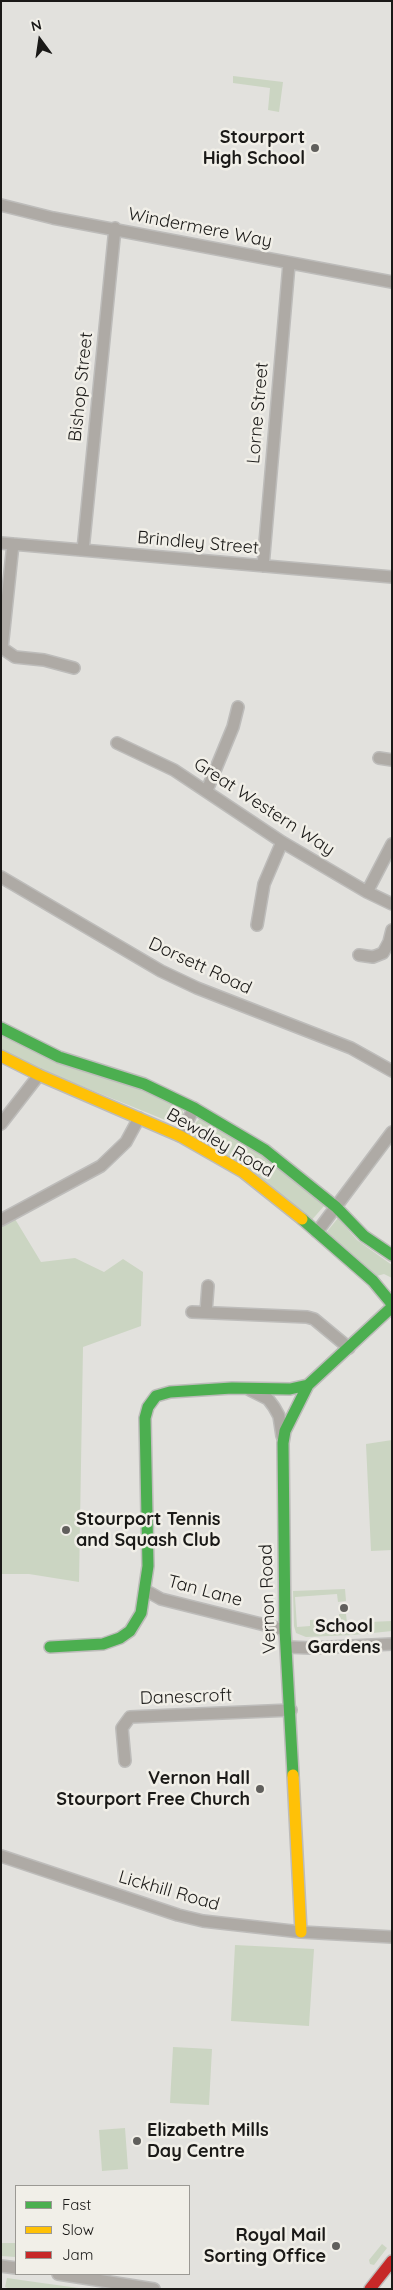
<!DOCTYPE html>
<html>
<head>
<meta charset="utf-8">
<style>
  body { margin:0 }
  #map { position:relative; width:393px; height:2290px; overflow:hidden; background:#e2e1dd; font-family:Quicksand,sans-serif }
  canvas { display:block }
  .frame { position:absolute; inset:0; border:2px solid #1a1917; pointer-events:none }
  .legend { position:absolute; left:15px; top:2185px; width:175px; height:90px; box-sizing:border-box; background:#f1efe8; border:1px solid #9b9994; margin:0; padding:6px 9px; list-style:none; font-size:15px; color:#1a1917 }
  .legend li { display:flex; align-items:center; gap:10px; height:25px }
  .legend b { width:25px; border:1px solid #9b9994 }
  .north { position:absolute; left:15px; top:15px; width:50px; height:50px; -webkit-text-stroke:4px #f1efe8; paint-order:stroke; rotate:346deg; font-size:14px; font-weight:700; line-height:20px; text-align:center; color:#1a1917 }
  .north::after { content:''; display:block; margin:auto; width:18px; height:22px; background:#1a1917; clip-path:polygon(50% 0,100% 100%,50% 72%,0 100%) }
</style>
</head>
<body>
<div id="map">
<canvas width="393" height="2290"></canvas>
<div class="frame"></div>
<ul class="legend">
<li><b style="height:6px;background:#4caf50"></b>Fast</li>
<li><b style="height:6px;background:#ffc107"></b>Slow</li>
<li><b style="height:6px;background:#c62828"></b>Jam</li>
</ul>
<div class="north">N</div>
</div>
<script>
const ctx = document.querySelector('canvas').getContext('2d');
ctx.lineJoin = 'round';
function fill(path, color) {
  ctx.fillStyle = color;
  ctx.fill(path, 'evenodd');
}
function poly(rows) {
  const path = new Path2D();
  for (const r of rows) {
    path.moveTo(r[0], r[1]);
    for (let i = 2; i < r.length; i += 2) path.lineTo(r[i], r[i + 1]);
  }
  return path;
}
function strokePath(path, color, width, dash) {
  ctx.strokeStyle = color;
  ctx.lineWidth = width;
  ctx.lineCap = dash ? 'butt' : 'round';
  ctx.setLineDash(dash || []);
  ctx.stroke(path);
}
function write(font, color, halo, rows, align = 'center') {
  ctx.font = font + ' Quicksand,sans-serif';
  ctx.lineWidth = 5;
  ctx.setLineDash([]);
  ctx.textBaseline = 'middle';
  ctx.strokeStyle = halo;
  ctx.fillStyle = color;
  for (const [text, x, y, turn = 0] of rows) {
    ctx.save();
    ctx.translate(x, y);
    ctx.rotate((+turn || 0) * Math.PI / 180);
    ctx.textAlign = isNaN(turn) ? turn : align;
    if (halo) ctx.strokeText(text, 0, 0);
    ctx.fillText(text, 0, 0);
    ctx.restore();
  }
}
fill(poly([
  [233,76,283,82,279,112,268,110,270,88,233,83],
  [1,1031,181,1105,184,1116,175,1124,42,1070,1,1049],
  [201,1117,263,1153,324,1206,310,1222,194,1137,192,1127],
  [12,1214,41,1262,75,1258,104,1272,123,1259,143,1272,141,1326,83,1347,79,1582,29,1574,1,1574,1,1220],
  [338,1218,357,1240,392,1265,392,1278,384,1274,373,1277,325,1234],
  [392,1440,392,1550,371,1551,366,1444],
  [345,1589,346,1601,338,1602,337,1594,295,1597,297,1627,310,1626,310,1620,325,1619,325,1625,339,1624,339,1614,346,1614,347,1623,392,1621,392,1631,353,1635,306,1637,296,1633,294,1626,293,1591],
  [235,1945,314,1949,309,2026,231,2021],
  [173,2047,212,2049,209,2105,170,2103],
  [125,2128,128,2169,102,2171,99,2130],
  [1,2243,16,2243,16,2257,1,2256],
  [382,2244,387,2248,374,2265,370,2264,369,2260],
  [7,2278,42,2283,86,2289,10,2289,5,2287]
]), '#cbd5c2');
const street = poly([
  [1,205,53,218,392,282],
  [1,543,392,577],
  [13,544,2,648,15,657,44,660,74,668],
  [83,550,115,228],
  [263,566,289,264],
  [117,743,174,770,282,842,367,892,392,904],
  [379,758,392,760],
  [207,790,233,727,238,707],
  [1,877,161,971,197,988,351,1048,392,1071],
  [367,892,392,844],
  [257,925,264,884,282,842],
  [359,955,373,957,383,953,389,942,392,930],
  [1,1124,39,1075],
  [180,1136,194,1108],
  [1,1220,101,1166,126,1142,139,1118],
  [317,1232,392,1132],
  [192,1312,307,1317,314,1319,349,1348],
  [206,1312,208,1286],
  [250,1390,268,1399,274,1407,279,1416,282,1436],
  [145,1590,161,1599,285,1630],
  [287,1647,311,1648,392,1644],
  [125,1761,122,1728,130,1717,291,1710],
  [1,1856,178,1915,203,1921,301,1932,392,1937],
  [1,2266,16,2268],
  [58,2274,154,2289]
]);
const fast = poly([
  [1,1028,59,1057,144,1084,194,1108,265,1150,336,1207,364,1236,392,1255],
  [302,1219,373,1281,392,1304],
  [50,1647,103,1644,120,1638,130,1631,141,1613,148,1566,145,1418,148,1407,156,1396,170,1392,232,1388,290,1389,308,1385],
  [293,1775,285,1630,283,1443,285,1431,308,1385,392,1307]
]);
const slow = poly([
  [1,1056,39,1075,180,1136,243,1172,302,1219],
  [293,1775,301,1932]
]);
const jam = poly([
  [370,2289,392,2261]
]);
strokePath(street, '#bdbcba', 14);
strokePath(fast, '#bdbcba', 14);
strokePath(slow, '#bdbcba', 14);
strokePath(jam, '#bdbcba', 14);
strokePath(street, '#aeaaa5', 11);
strokePath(fast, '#4caf50', 11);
strokePath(slow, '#ffc107', 11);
strokePath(jam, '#c62828', 11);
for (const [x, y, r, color] of [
  [315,148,5,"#605f5c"],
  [66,1530,5,"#605f5c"],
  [344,1608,5,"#605f5c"],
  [260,1789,5,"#605f5c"],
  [137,2141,5,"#605f5c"],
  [336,2246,5,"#605f5c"]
]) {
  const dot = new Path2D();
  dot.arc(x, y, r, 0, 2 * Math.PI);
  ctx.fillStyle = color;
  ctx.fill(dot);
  strokePath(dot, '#f1efe8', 2);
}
write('bold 18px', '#1a1917', '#f1efe8', [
  ["Stourport",305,138],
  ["High School",305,159],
  ["Stourport Tennis",76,1520,"left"],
  ["and Squash Club",76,1541,"left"],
  ["School",344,1627,"center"],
  ["Gardens",344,1648,"center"],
  ["Vernon Hall",250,1779],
  ["Stourport Free Church",250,1800],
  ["Elizabeth Mills",147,2131,"left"],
  ["Day Centre",147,2152,"left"],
  ["Royal Mail",326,2236],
  ["Sorting Office",326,2257]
], 'right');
write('18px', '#1a1917', '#f1efe8', [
  ["Windermere Way",200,228,11],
  ["Bishop Street",81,387,-84],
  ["Lorne Street",258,413,-85],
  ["Brindley Street",198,543,5],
  ["Great Western Way",264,807,33],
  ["Dorsett Road",200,966,25],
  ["Bewdley Road",220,1143,30],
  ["Tan Lane",205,1591,15],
  ["Vernon Road",268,1599,-92],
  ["Danescroft",186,1697,-2],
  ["Lickhill Road",169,1891,16]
]);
</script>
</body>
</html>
